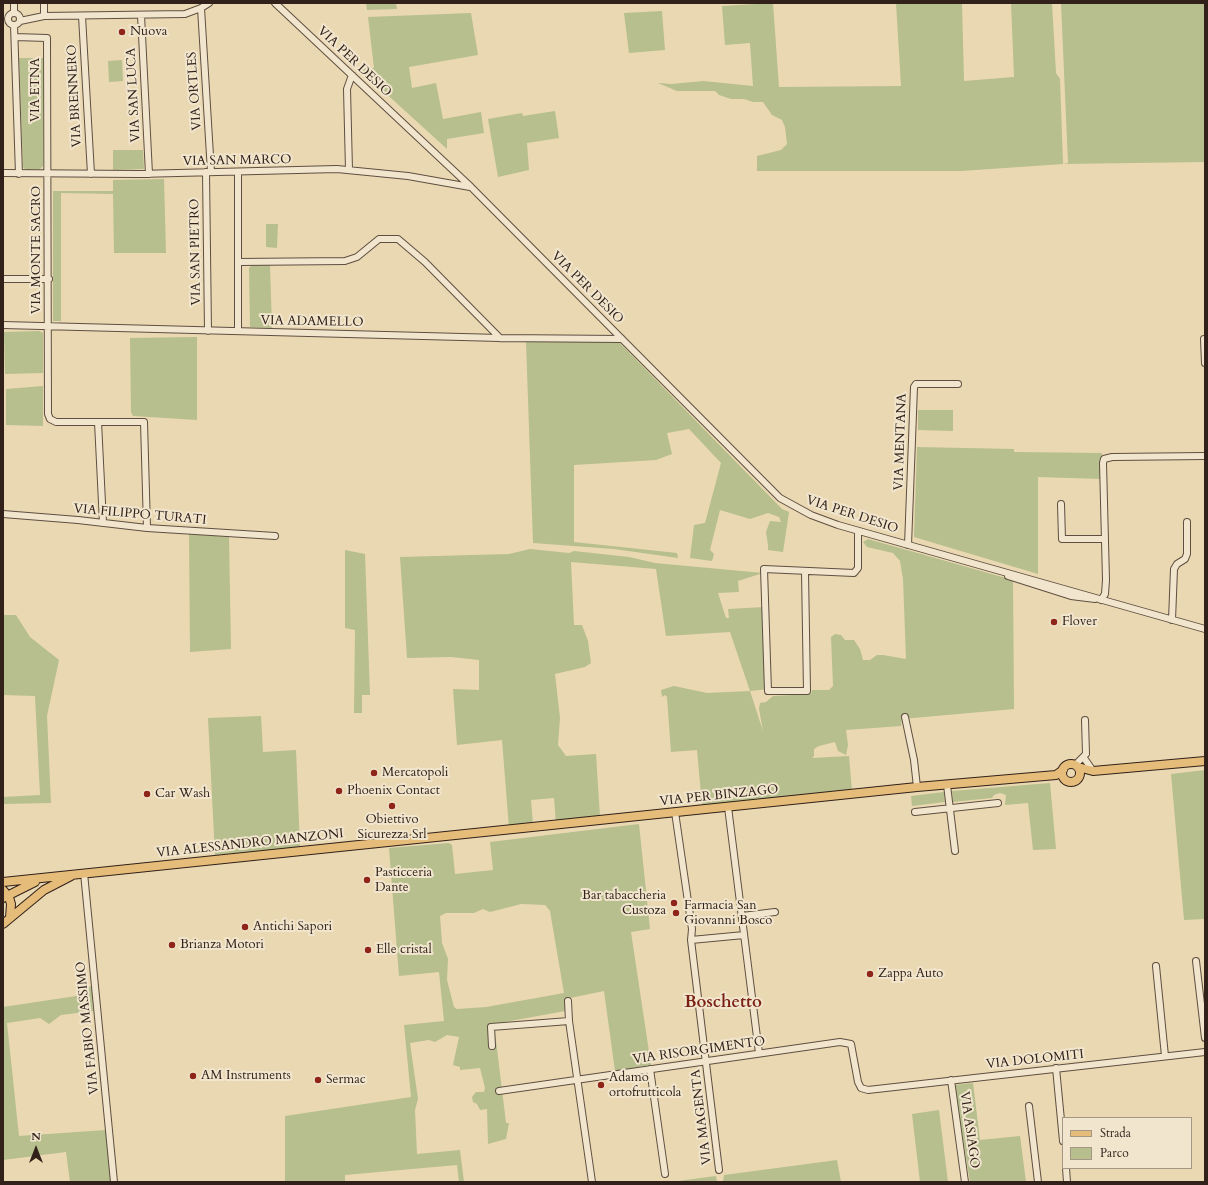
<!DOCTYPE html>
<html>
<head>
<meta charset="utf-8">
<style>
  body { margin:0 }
  #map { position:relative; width:1208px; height:1185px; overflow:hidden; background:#ead8b2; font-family:Cardo,serif }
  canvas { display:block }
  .frame { position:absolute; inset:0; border:4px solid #31211a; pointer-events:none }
  .legend { position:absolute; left:1062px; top:1117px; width:130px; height:52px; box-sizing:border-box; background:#f1e6cd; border:1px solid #a49785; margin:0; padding:5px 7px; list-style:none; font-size:12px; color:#31211a }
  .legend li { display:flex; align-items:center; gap:8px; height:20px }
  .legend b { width:20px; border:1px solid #a49785 }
  .north { position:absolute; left:16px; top:1129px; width:40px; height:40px; -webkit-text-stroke:3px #f1e6cd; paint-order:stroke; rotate:0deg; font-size:11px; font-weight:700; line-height:16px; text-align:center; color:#31211a }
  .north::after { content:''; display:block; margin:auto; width:14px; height:18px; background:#31211a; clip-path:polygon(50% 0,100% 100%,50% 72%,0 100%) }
</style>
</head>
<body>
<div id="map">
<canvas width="1208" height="1185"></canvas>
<div class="frame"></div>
<ul class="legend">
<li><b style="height:5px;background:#e5bc79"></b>Strada</li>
<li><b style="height:11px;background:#b6bf8d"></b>Parco</li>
</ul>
<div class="north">N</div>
</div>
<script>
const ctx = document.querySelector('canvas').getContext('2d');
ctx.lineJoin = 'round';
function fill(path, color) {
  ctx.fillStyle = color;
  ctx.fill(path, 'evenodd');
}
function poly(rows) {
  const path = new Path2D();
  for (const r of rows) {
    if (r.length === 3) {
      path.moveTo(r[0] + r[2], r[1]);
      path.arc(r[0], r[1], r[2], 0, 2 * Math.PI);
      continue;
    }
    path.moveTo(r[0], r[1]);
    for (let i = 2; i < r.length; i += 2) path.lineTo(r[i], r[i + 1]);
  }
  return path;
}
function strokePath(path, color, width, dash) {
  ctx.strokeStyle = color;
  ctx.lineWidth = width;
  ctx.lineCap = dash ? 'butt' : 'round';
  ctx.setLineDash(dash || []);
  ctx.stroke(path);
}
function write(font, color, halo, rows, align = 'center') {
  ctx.font = font + ' Cardo,serif';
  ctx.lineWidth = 4;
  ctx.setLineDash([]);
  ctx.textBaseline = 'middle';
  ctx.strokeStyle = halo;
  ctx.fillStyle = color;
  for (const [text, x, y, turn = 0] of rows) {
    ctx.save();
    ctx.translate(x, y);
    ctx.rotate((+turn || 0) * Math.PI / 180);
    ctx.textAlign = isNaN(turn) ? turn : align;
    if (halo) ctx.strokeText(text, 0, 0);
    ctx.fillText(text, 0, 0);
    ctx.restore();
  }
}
fill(poly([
  [366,3,396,3,397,9,367,10],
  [773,3,779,87,901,86,896,3,962,3,964,81,1014,77,1011,3,1052,3,1056,73,1060,79,1063,164,1068,163,1061,3,1205,3,1205,162,1063,164,961,171,757,171,757,156,781,150,787,144,785,127,782,120,772,115,763,102,753,102,744,99,731,99,719,95,715,91,677,91,658,83,672,84,703,81,753,86,750,43,725,45,722,6],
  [662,11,665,50,629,53,624,13],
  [471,13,478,55,409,67,412,88,436,83,443,119,481,112,484,133,447,139,447,149,359,69,374,68,368,17],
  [19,58,43,58,43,166,40,169,26,170,23,167],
  [122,60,123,81,109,82,108,61],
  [555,111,559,138,527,143,529,170,498,177,488,119,522,113,523,116],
  [113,150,143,150,144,169,113,170],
  [164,179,166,253,114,253,113,194,61,193,61,321,53,321,53,191,113,191,113,180],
  [266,224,278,224,277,248,266,247],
  [252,265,270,265,272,328,250,327,249,268],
  [39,331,43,333,43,373,5,374,4,332],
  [197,337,197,420,133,416,131,412,130,338],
  [618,341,782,509,789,512,783,552,768,550,768,545,766,532,770,521,781,522,779,517,768,513,750,519,720,510,710,550,714,554,712,561,690,558,694,525,705,523,721,463,689,429,667,433,672,454,656,460,574,465,574,542,677,553,678,558,614,549,533,543,526,342],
  [43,386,43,426,6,425,6,389],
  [918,410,953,410,953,431,918,430],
  [917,447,1014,449,1014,452,1102,453,1101,479,1038,477,1038,574,914,537],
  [189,534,229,537,231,649,190,652],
  [868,539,1013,580,1014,709,902,719,901,726,846,730,848,745,846,755,838,751,835,742,819,746,814,749,814,756,812,758,849,756,852,791,702,805,697,750,671,752,667,697,665,695,662,697,661,690,674,686,707,693,750,691,730,632,666,636,656,569,571,562,574,625,582,625,588,641,591,663,585,667,555,674,560,718,558,745,566,756,596,754,600,817,556,823,554,798,531,800,533,825,509,828,502,740,457,745,453,689,479,690,479,660,451,657,407,658,400,557,509,554,530,549,569,553,574,551,629,557,655,563,763,573,738,581,739,592,718,593,726,618,729,618,728,609,764,607,768,689,750,691,763,731,759,709,760,703,766,702,773,696,811,694,812,690,829,690,833,686,831,637,835,634,841,635,845,640,854,640,860,649,863,660,870,660,877,655,883,655,906,659,903,579,900,561,893,553,867,547,863,542],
  [345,550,365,554,370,695,362,695,362,713,354,713,355,630,345,628],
  [3,615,16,615,30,637,59,660,47,716,51,803,3,804,3,797,40,795,35,696,3,695],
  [261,716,263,752,296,750,300,847,215,855,208,718],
  [1205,770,1205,919,1184,920,1171,774],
  [1050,783,1056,849,1033,850,1028,803,1005,805,1006,795,1000,793,994,795,992,798,953,802,952,791],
  [944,792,945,802,912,806,911,796],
  [639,824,650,929,631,932,651,1065,615,1071,604,991,565,999,565,1011,494,1024,506,1123,509,1123,506,1139,488,1144,487,1109,480,1110,477,1104,473,1102,472,1097,476,1092,484,1092,485,1088,480,1068,460,1070,460,1067,453,1065,459,1037,447,1035,435,1042,429,1040,410,1043,418,1099,415,1110,417,1154,460,1150,464,1182,459,1182,457,1165,345,1175,345,1182,285,1182,285,1116,411,1097,404,1025,444,1021,439,972,399,976,389,848,449,843,452,845,455,874,493,870,490,842],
  [521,904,545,905,550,911,564,993,486,1007,457,1009,454,1007,447,980,448,959,442,943,440,916,446,913,474,913,483,909,490,912],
  [92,986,93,1011,61,1015,49,1024,40,1018,7,1023,19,1136,106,1130,111,1182,70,1182,66,1152,3,1160,3,1007,83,995,83,988],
  [973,1083,980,1140,1020,1136,1026,1182,970,1182,954,1085],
  [939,1110,948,1182,920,1182,912,1114],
  [837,1160,841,1182,723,1182,724,1175],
  [716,1176,717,1182,667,1182,678,1181]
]), '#b6bf8d');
const minor = poly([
  [275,3,471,187,780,498,811,515,838,525,1205,629],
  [201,8,211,172],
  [14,13,14,3],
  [14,19,6],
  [141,15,149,174],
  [44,16,44,3],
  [82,16,91,174],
  [20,21,44,16,185,14,201,8,209,3],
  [14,25,19,174],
  [15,37,47,38,48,414,50,419,56,422,144,422,147,528],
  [349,170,347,89,352,75],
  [206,172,208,331],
  [3,173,138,174,337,169,408,176,470,187],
  [238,262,345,261,357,257,379,239,398,239,425,262,500,338],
  [3,279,49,279],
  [3,325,500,338,622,339],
  [238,331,238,172],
  [1204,339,1205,363],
  [98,422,103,523],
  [1061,504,1062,539,1105,539],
  [3,514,78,520,147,528,275,536],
  [908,545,914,387,916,384,958,384],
  [805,572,807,691,768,691,764,569,854,573,858,568,858,531],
  [1008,576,1071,596,1095,599],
  [1101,600,1105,594,1106,580,1103,463,1104,459,1112,457,1205,456],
  [1172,620,1174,569,1177,564,1185,559,1187,554,1187,522],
  [905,717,914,760,917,787],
  [1084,758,1093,771],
  [1075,765,1086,754,1085,720],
  [947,785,955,851],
  [728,807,759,1053],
  [675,812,692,929,691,940,719,1170],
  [915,812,998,803],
  [84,873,114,1182],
  [742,916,775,912],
  [691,940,744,935],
  [1196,961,1205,1038],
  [1156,966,1165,1056],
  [568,1001,569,1021],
  [492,1046,491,1027,569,1021,592,1182],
  [1056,1068,1063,1141],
  [650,1069,665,1174],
  [951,1080,965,1182],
  [499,1091,840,1042,851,1044,858,1082,861,1088,868,1090,1205,1052],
  [1029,1106,1038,1182],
  [1066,1168,1067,1182]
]);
const major = poly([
  [1071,773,9],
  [1078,767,1093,771,1205,761],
  [3,882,917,787,1056,775,1063,770],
  [3,890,9,897,11,904,10,918],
  [3,898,35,882],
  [3,924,44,890,71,876]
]);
strokePath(minor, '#5f4f40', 8);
strokePath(major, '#31211a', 10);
strokePath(minor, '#f1e6cd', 6);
strokePath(major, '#e5bc79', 8);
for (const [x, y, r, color] of [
  [122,32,4,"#8f2418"],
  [1054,622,4,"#8f2418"],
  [374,773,4,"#8f2418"],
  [339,791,4,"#8f2418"],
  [147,794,4,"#8f2418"],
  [392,806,4,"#8f2418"],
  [367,880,4,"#8f2418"],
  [674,903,4,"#8f2418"],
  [676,913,4,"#8f2418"],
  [245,927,4,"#8f2418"],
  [172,945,4,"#8f2418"],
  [368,950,4,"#8f2418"],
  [870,974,4,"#8f2418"],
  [193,1076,4,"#8f2418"],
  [318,1080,4,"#8f2418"],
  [601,1085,4,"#8f2418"]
]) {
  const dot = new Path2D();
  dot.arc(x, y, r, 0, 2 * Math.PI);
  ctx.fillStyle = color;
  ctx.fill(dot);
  strokePath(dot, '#f1e6cd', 1.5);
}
write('13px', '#31211a', '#f1e6cd', [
  ["Nuova",130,32],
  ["Flover",1062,622],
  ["Mercatopoli",382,773],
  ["Phoenix Contact",347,791],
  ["Car Wash",155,794],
  ["Obiettivo",392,820,"center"],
  ["Sicurezza Srl",392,835,"center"],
  ["Pasticceria",375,873],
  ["Dante",375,888],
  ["Bar tabaccheria",666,896,"right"],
  ["Custoza",666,911,"right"],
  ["Farmacia San",684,906],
  ["Giovanni Bosco",684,921],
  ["Antichi Sapori",253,927],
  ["Brianza Motori",180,945],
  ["Elle cristal",376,950],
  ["Zappa Auto",878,974],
  ["AM Instruments",201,1076],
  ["Adamo",609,1078],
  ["ortofrutticola",609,1093],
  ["Sermac",326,1080]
], 'left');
write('13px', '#31211a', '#f1e6cd', [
  ["VIA PER DESIO",354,62,43],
  ["VIA ETNA",36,90,-90],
  ["VIA ORTLES",195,91,-94],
  ["VIA SAN LUCA",134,95,-93],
  ["VIA BRENNERO",75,96,-93],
  ["VIA SAN MARCO",237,161,-1],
  ["VIA MONTE SACRO",37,250,-90],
  ["VIA SAN PIETRO",196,252,-91],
  ["VIA PER DESIO",587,288,45],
  ["VIA ADAMELLO",312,322,1],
  ["VIA MENTANA",901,442,-88],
  ["VIA FILIPPO TURATI",140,515,5],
  ["VIA PER DESIO",852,515,18],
  ["VIA PER BINZAGO",719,796,-6],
  ["VIA ALESSANDRO MANZONI",250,844,-6],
  ["VIA FABIO MASSIMO",88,1028,-96],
  ["VIA RISORGIMENTO",699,1051,-8],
  ["VIA DOLOMITI",1035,1060,-6],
  ["VIA MAGENTA",702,1117,-97],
  ["VIA ASIAGO",969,1130,82]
]);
write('bold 17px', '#7a1f14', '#f1e6cd', [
  ["Boschetto",723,1003]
]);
</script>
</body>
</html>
